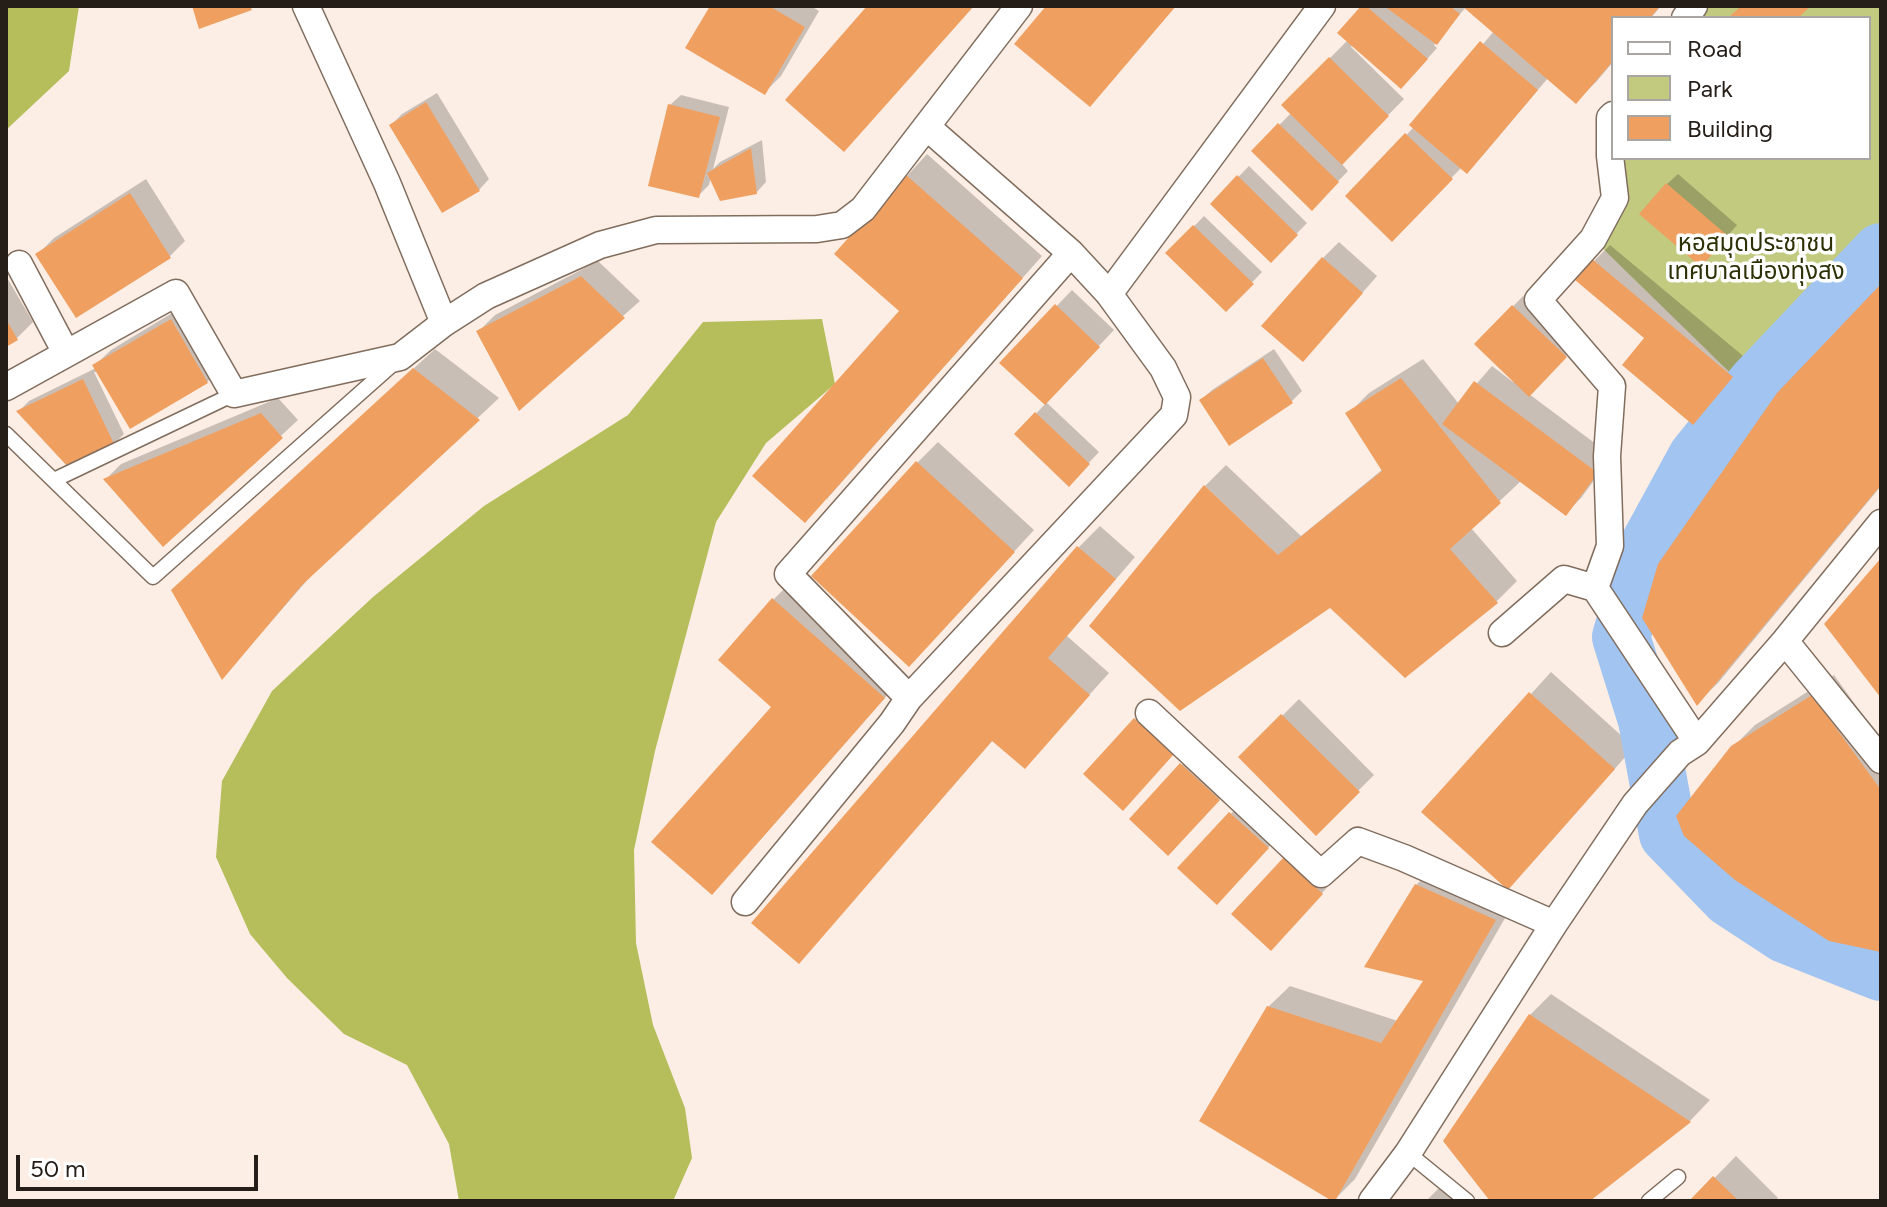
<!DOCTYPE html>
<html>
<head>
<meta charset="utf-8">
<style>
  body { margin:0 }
  #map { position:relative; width:1887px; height:1207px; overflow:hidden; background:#fceee4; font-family:Figtree,sans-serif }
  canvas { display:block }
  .frame { position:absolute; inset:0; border:8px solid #251d17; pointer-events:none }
  .legend { position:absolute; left:1611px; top:16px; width:260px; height:144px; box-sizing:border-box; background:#fff; border:2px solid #a8a5a2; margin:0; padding:10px 14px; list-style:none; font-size:24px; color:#251d17 }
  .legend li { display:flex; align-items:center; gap:16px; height:40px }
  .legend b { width:40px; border:2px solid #a8a5a2 }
  .scale { position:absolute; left:16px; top:1155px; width:242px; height:36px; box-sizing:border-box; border:4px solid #251d17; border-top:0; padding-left:10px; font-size:24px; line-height:28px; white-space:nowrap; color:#251d17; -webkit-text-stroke:6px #fff; paint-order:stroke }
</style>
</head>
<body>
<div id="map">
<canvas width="1887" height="1207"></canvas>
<div class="frame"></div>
<ul class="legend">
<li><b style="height:10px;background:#fff"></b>Road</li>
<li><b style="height:22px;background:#c2ca80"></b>Park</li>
<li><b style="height:22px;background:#ef9f60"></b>Building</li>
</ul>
<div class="scale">50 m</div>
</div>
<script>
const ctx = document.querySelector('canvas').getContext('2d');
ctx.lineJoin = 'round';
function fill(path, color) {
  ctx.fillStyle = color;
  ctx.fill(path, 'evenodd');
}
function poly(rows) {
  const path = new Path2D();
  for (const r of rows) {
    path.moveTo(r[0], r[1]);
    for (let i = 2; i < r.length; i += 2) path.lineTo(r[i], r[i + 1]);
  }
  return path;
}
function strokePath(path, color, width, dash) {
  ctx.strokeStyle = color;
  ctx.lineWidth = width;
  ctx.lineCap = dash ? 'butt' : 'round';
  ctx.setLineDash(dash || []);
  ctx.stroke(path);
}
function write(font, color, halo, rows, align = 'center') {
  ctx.font = font + ' Figtree,"Noto Sans Thai",sans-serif';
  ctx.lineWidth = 7;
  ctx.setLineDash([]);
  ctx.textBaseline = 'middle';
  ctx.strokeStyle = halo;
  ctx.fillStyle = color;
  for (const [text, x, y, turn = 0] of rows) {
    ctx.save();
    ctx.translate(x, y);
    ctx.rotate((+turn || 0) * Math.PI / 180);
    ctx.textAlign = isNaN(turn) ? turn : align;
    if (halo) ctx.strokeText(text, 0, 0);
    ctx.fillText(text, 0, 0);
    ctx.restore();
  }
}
fill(poly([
  [1694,6,1881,6,1881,274,1759,401,1593,239,1613,158,1869,158,1869,18,1685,18]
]), '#c2ca80');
fill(poly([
  [6,6,79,6,69,71,6,130],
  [822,319,835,384,766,443,716,522,655,751,634,850,636,943,653,1025,685,1108,692,1158,673,1201,459,1201,449,1144,407,1065,344,1034,287,978,250,934,216,857,222,781,272,691,373,597,484,506,628,415,703,322]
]), '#b5be5b');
fill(poly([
  [712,6,811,6,819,11,781,76,765,92],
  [1049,6,1176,6,1090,105],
  [1363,6,1661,6,1651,18,1613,18,1613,62,1597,81,1576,102,1548,78,1483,155,1462,167,1392,239,1348,195,1414,127,1494,31,1466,7,1434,45,1437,48,1412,76,1353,44,1351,47,1404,99,1341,163,1348,171,1312,208,1254,151,1291,113,1283,105,1348,40],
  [437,93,489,179,479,190,391,125,402,114],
  [681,95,729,107,713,169,720,162,762,140,766,182,756,193,711,177,709,185,698,196,670,105],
  [927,154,1042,256,826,500,902,311,837,253],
  [1249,166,1307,223,1271,260,1212,204],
  [1678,174,1737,225,1712,254,1667,184],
  [146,179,185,241,169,257,38,254,54,238],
  [1204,216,1262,272,1226,310,1168,253],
  [1339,242,1377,276,1319,343,1323,258],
  [1610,245,1748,360,1693,422,1647,338,1594,261],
  [598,261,640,301,519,408,479,331,495,315],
  [6,276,33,322,17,338,6,344],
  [1881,287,1881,486,1718,683,1697,703],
  [1072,290,1114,330,1046,402,1099,452,1069,484,1017,434,1046,403,1002,363],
  [1523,296,1576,345,1529,394,1612,456,1581,498,1565,514,1521,481,1471,528,1517,581,1496,602,1405,676,1205,486,1226,465,1301,536,1383,469,1348,414,1369,393,1423,359,1459,404,1492,366,1513,382,1515,380,1477,344],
  [187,304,223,366,207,382,94,372,124,434,114,444,19,411,29,401,96,368,94,366,111,350],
  [435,349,499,398,317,569,223,677,194,570],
  [1274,349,1302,391,1291,402,1201,400,1212,390],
  [278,398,298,420,164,544,106,479,121,464],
  [938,442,1034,530,930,643,917,463],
  [1100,526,1135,557,1067,636,1109,673,1025,766,994,739,799,961,754,922,1079,547],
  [794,579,904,676,733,871,773,707,773,600],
  [1551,672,1634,747,1529,866,1424,812],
  [1834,675,1881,740,1881,950,1733,747,1755,725],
  [1299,699,1374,775,1316,833,1241,757],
  [1192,754,1229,788,1179,843,1132,819],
  [1241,803,1278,837,1227,892,1180,868],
  [1295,848,1332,882,1282,938],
  [1438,864,1516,899,1355,1179,1334,1200,1268,1007,1290,986,1398,1021,1426,980,1416,885],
  [1551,994,1710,1100,1690,1121,1587,1201,1492,1201,1530,1015],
  [1736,1156,1778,1198,1776,1201,1692,1201],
  [1447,1180,1469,1201,1426,1201]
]), '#0003');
strokePath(poly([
  [1881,252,1756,384,1697,457,1649,545,1621,637,1647,720,1668,834,1730,898,1785,934,1881,972]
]), '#a1c4f1', 58);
fill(poly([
  [192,6,250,6,252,10,199,29],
  [710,6,769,6,805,27,765,95,685,48],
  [867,6,974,6,844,152,785,100],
  [1046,6,1176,6,1090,107,1014,44],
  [1361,6,1366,6,1428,59,1401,89,1337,33],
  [1384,6,1450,6,1460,14,1437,45],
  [1462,6,1660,6,1650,18,1613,18,1613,61,1576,104],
  [1741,6,1811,6,1798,18,1728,18],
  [1480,41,1538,90,1467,174,1409,125],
  [1329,57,1389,116,1342,165,1281,105],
  [426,102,480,191,442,213,389,125],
  [668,104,720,117,699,198,648,186],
  [1278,123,1339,182,1312,211,1251,151],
  [1405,133,1453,179,1392,242,1345,196],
  [751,148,757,194,720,201,707,173],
  [905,174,1023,278,805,523,752,476,899,311,834,254],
  [1237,175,1298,235,1271,263,1210,204],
  [1666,183,1728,236,1701,267,1639,214],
  [130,193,171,258,76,318,35,254],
  [1193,225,1254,284,1226,312,1165,253],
  [1322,257,1363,293,1303,362,1261,326],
  [1592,259,1733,377,1693,425,1622,365,1644,338,1575,280],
  [581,276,625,318,519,411,476,331],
  [1881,284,1881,485,1697,706,1642,618,1658,564,1777,393],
  [1055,304,1100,347,1045,405,999,363],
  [1512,305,1567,357,1529,397,1474,344],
  [6,319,18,340,6,347],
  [171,319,208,383,130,429,92,365],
  [1263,358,1293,403,1229,446,1199,400],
  [413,368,480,420,302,585,222,680,171,590],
  [1401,378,1501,503,1450,549,1498,603,1405,678,1330,608,1180,711,1089,626,1204,485,1278,555,1382,471,1345,413],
  [83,379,115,446,69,468,16,411],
  [1474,381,1598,473,1566,516,1442,424],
  [1035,412,1090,464,1069,487,1014,434],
  [261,413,283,438,163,547,103,479],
  [916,461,1015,552,909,667,811,576],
  [1077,546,1116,579,1048,658,1090,695,1025,769,992,741,799,964,751,923],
  [1881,558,1881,698,1824,624],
  [772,598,885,698,712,895,651,842,771,707,718,660],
  [1529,692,1615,769,1508,890,1421,812],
  [1812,695,1881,790,1881,952,1829,941,1735,880,1684,836,1676,816,1731,746],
  [1281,714,1360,792,1316,836,1238,757],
  [1134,718,1174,754,1123,811,1083,774],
  [1180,763,1220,800,1168,856,1129,819],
  [1229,812,1269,848,1217,905,1177,868],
  [1284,857,1323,894,1271,951,1231,914],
  [1415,884,1496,920,1335,1201,1332,1201,1199,1121,1267,1006,1381,1043,1423,981,1364,967],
  [1529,1014,1691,1122,1590,1201,1490,1201,1443,1141],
  [1713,1176,1739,1201,1689,1201]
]), '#ef9f60');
const lane = poly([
  [6,434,153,577,394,363],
  [54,480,234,394],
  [1408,1153,1467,1201],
  [1649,1201,1678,1177]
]);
const street = poly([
  [306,6,387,183,444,323],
  [1685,18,1694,6],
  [1613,115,1610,118,1610,156,1615,198,1593,239,1538,300,1612,386,1607,456,1610,546,1595,588,1697,742],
  [19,264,66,353],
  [1109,294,1322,6],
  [6,387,176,293,234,394,400,357,444,323,486,296,600,245,656,230,817,229,842,225,863,209,1019,6],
  [1502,633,1564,579,1595,588],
  [1785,641,1881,760],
  [909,698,788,574,1071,253],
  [1149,713,1321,874,1358,841,1404,858,1554,924],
  [745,902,892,723,909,698,1174,415,1177,397,1163,368,1109,294,1071,253,927,127],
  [1372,1201,1408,1153,1554,924,1635,804,1680,753,1697,742,1785,641,1881,523]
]);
strokePath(lane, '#816d5e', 17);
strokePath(street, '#816d5e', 29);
strokePath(lane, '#fff', 14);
strokePath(street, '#fff', 26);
write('24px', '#2e3106', '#fff', [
  ["หอสมุดประชาชน",1756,244],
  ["เทศบาลเมืองทุ่งสง",1756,272]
]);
</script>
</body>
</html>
